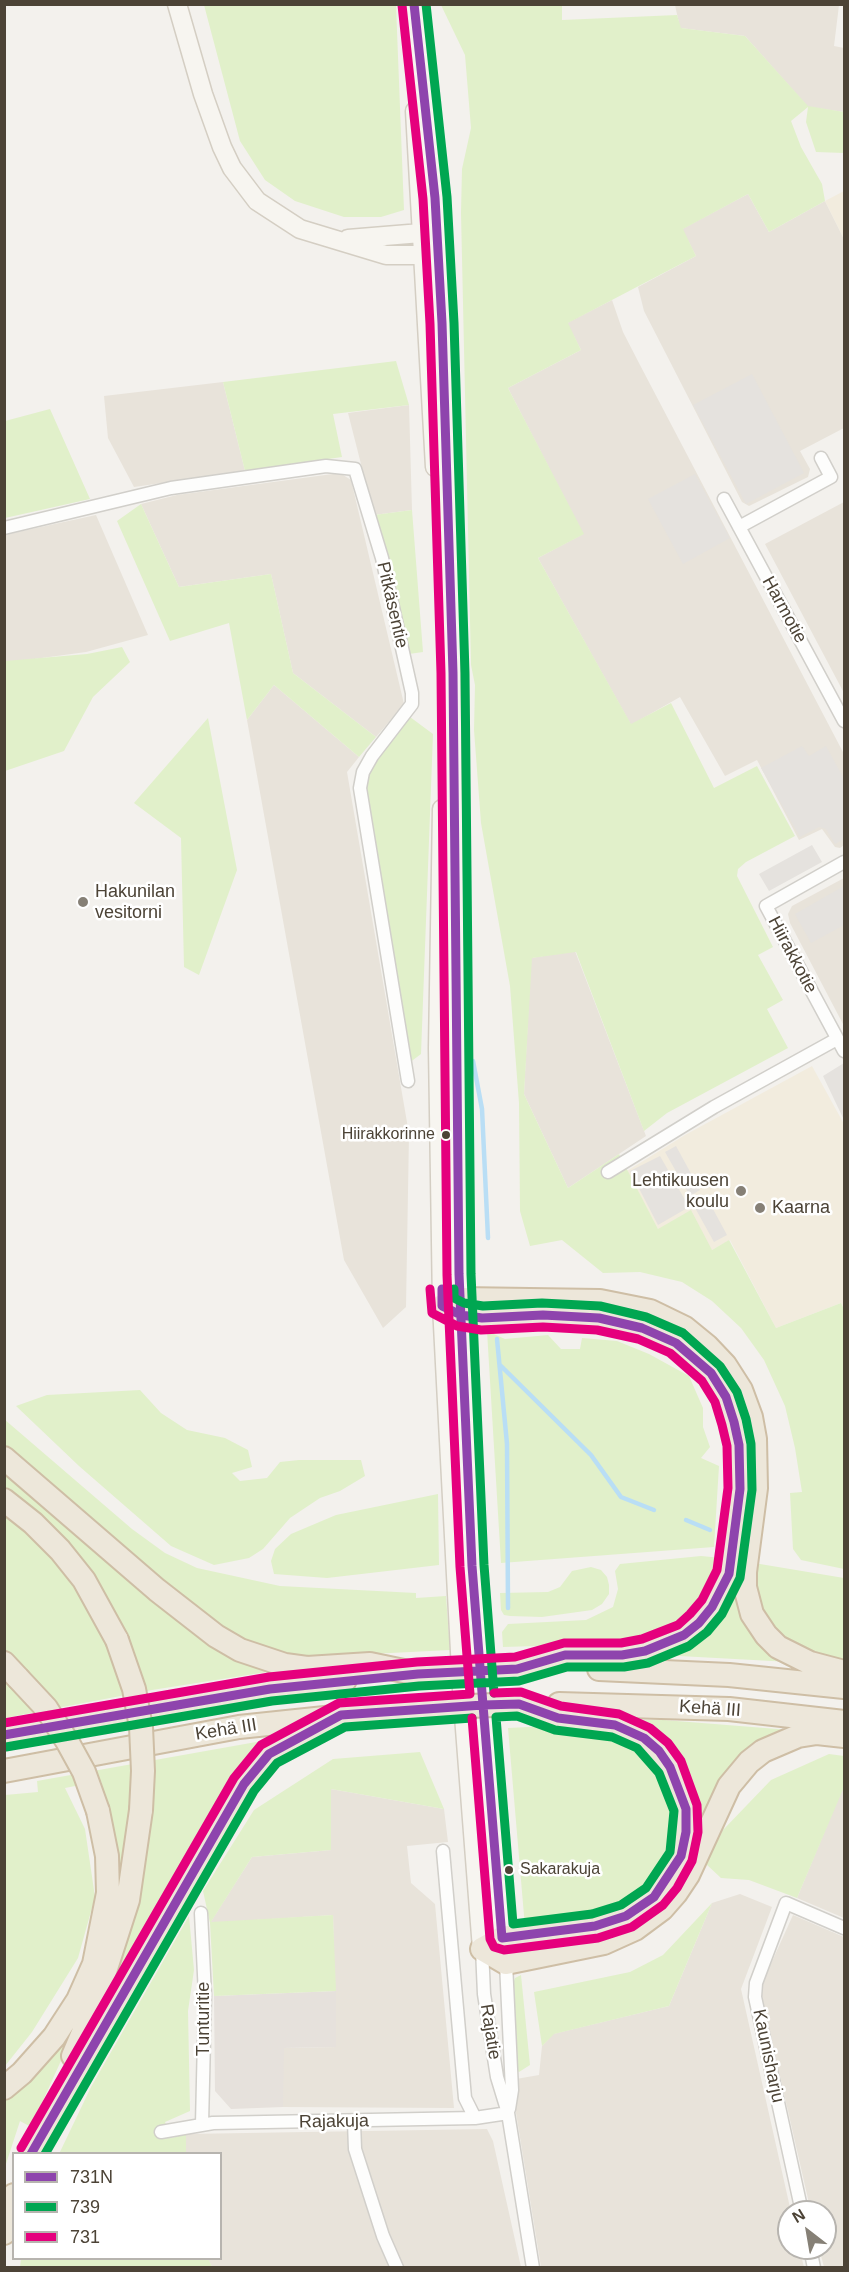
<!DOCTYPE html>
<html>
<head>
<meta charset="utf-8">
<style>
  body { margin:0 }
  #map { position:relative; width:849px; height:2272px; overflow:hidden; background:#f3f1ed; font-family:Arial,sans-serif }
  canvas { display:block }
  .frame { position:absolute; inset:0; border:6px solid #4c4336; pointer-events:none }
  .legend { position:absolute; left:12px; top:2152px; width:210px; height:108px; box-sizing:border-box; background:#fff; border:2px solid #b7b4af; margin:0; padding:8px 10px; list-style:none; font-size:18px; color:#4c4336 }
  .legend li { display:flex; align-items:center; gap:12px; height:30px }
  .legend b { width:30px; border:2px solid #b7b4af }
  .north { position:absolute; left:777px; top:2200px; width:60px; height:60px; box-sizing:border-box; background:#fff; border:2px solid #b7b4af; border-radius:50%; rotate:329deg; font-size:16px; font-weight:700; line-height:24px; text-align:center; color:#4c4336 }
  .north::after { content:''; display:block; margin:auto; width:21px; height:27px; background:#868076; clip-path:polygon(50% 0,100% 100%,50% 72%,0 100%) }
</style>
</head>
<body>
<div id="map">
<canvas width="849" height="2272"></canvas>
<div class="frame"></div>
<ul class="legend">
<li><b style="height:8px;background:#8e44ad"></b>731N</li>
<li><b style="height:8px;background:#00a651"></b>739</li>
<li><b style="height:8px;background:#e5007d"></b>731</li>
</ul>
<div class="north">N</div>
</div>
<script>
const ctx = document.querySelector('canvas').getContext('2d');
ctx.lineJoin = 'round';
function fill(path, color) {
  ctx.fillStyle = color;
  ctx.fill(path, 'evenodd');
}
function poly(rows) {
  const path = new Path2D();
  for (const r of rows) {
    path.moveTo(r[0], r[1]);
    for (let i = 2; i < r.length; i += 2) path.lineTo(r[i], r[i + 1]);
  }
  return path;
}
function strokePath(path, color, width, dash) {
  ctx.strokeStyle = color;
  ctx.lineWidth = width;
  ctx.lineCap = dash ? 'butt' : 'round';
  ctx.setLineDash(dash || []);
  ctx.stroke(path);
}
function write(font, color, halo, rows, align = 'center') {
  ctx.font = font + ' Arial,sans-serif';
  ctx.lineWidth = 5;
  ctx.setLineDash([]);
  ctx.textBaseline = 'middle';
  ctx.strokeStyle = halo;
  ctx.fillStyle = color;
  for (const [text, x, y, turn = 0] of rows) {
    ctx.save();
    ctx.translate(x, y);
    ctx.rotate((+turn || 0) * Math.PI / 180);
    ctx.textAlign = isNaN(turn) ? turn : align;
    if (halo) ctx.strokeText(text, 0, 0);
    ctx.fillText(text, 0, 0);
    ctx.restore();
  }
}
fill(poly([
  [675,5,839,5,834,46,844,48,844,112,808,107,745,36,680,28],
  [748,194,769,232,825,201,844,239,844,428,800,451,810,469,808,477,749,506,742,502,644,311,638,287,696,256,682,229],
  [612,300,623,332,640,365,844,754,844,845,840,848,835,847,822,829,799,840,757,760,725,776,680,697,631,725,538,558,583,534,508,388,581,350,567,323],
  [223,382,245,471,134,487,108,438,104,396],
  [409,405,412,510,374,515,348,413],
  [340,473,351,480,404,704,376,737,293,673,271,574,179,587,141,504,177,495],
  [844,502,844,693,765,544],
  [96,515,148,635,86,652,5,663,4,535],
  [274,685,359,757,347,772,409,1134,406,1307,383,1328,344,1260,247,720],
  [844,878,844,1026,790,923,788,914,792,906],
  [575,951,646,1136,568,1188,524,1094,531,958],
  [843,1787,844,1787,844,1918,797,1898],
  [331,1789,444,1809,448,1842,407,1846,411,1883,435,1904,454,2108,283,2107,283,2048,336,2047,333,1915,210,1923,252,1857,331,1850],
  [740,1894,772,1907,741,1989,791,2212,789,2212,789,2248,799,2248,804,2267,541,2267,516,2113,516,2079,539,2075,542,2046,553,2034,669,2006,712,1903],
  [793,1915,844,1937,844,2267,824,2267,819,2248,825,2248,825,2212,811,2212,760,1988],
  [487,2129,493,2141,521,2267,212,2267,208,2259,220,2258,220,2154,186,2154,186,2134]
]), '#e8e3da');
fill(poly([
  [336,1991,336,2047,284,2048,283,2107,231,2109,215,2091,214,1996]
]), '#e6e1dc');
fill(poly([
  [844,191,844,239,825,201],
  [812,1066,844,1124,844,1309,841,1303,776,1328,730,1240,712,1250,658,1229,627,1171,685,1135]
]), '#f2ecde');
fill(poly([
  [204,5,396,5,404,210,381,217,344,217,295,201,265,180,240,141],
  [441,5,562,5,562,20,677,15,681,28,745,36,808,106,844,112,844,153,816,152,806,122,808,107,791,121,801,147,822,184,825,201,769,232,748,194,683,229,696,256,568,323,581,350,508,388,584,534,538,558,631,724,671,703,714,788,757,766,795,836,746,862,738,869,737,876,773,947,758,955,783,1000,767,1009,788,1048,667,1113,644,1131,576,952,532,958,524,1094,568,1188,619,1154,658,1229,691,1210,712,1250,729,1240,776,1328,841,1303,844,1309,844,1569,801,1560,793,1549,790,1493,802,1492,795,1448,785,1406,764,1360,741,1328,712,1301,682,1282,640,1272,603,1273,562,1240,530,1246,520,1211,519,1103,510,986,481,823,474,730,475,685,471,665,461,213,462,169,471,128,465,55],
  [396,361,409,405,333,414,342,457,245,471,223,382],
  [50,409,90,499,5,518,5,421],
  [141,504,179,587,271,574,293,673,376,737,359,757,274,685,247,720,229,623,170,641,117,521],
  [412,510,423,652,409,654,374,515],
  [122,647,130,662,93,697,64,751,5,771,5,661,87,654],
  [410,717,433,734,421,1054,409,1063,366,789,372,765],
  [208,718,237,870,199,975,184,967,181,838,134,803],
  [487,1331,505,1339,548,1335,561,1349,580,1349,582,1338,617,1341,649,1354,689,1376,703,1408,703,1427,710,1447,701,1458,719,1466,714,1547,501,1563],
  [140,1390,161,1413,187,1430,225,1438,248,1450,252,1467,232,1473,240,1481,267,1478,280,1462,299,1460,361,1460,365,1476,340,1491,320,1498,290,1518,263,1549,249,1558,214,1565,171,1546,79,1466,16,1406,47,1395],
  [4,1419,132,1529,165,1553,197,1568,280,1586,416,1593,416,1598,446,1596,450,1650,311,1657,285,1655,242,1640,215,1623,5,1447],
  [5,1472,267,1670,267,1672,152,1690,5,1718,4,1679,16,1691,33,1677,5,1650,5,1510,29,1530,74,1582,116,1661,135,1653,106,1596,87,1569,29,1504,5,1488],
  [438,1494,439,1565,327,1578,274,1574,271,1561,275,1549,291,1534,336,1515],
  [701,1556,722,1558,716,1586,682,1625,638,1643,503,1647,502,1632,508,1624,586,1620,613,1607,618,1589,615,1571,620,1564],
  [754,1563,844,1578,844,1662,808,1653,780,1635,762,1612,756,1595],
  [591,1567,601,1570,607,1577,609,1585,609,1594,602,1604,592,1610,542,1617,510,1616,504,1615,501,1610,500,1593,548,1592,560,1587,572,1571],
  [734,1577,790,1662,661,1655],
  [626,1720,664,1720,790,1730,776,1739,690,1858,693,1814],
  [550,1726,609,1731,644,1750,664,1773,677,1812,676,1833,672,1850,660,1875,633,1902,602,1916,525,1927,508,1728],
  [273,1739,257,1755,107,2000,124,1951,118,1909,83,2012,31,2127,20,2121,5,2167,5,2099,29,2078,78,2015,109,1811,101,1781,65,1788,85,1829,95,1897,78,1958,32,2032,5,2066,5,1795,38,1792,37,1781],
  [420,1752,444,1809,331,1789,331,1850,252,1857,211,1922,333,1915,336,1991,214,1996,210,1923,203,1891,254,1810,333,1759],
  [829,1754,844,1756,844,1787,797,1898,749,1880,721,1878,706,1864,723,1830,771,1780],
  [712,1903,669,2006,554,2034,542,2046,534,1992,630,1972,663,1955],
  [189,1916,194,1970,188,2011,190,2111,165,2122,171,2138,186,2134,186,2153,59,2154,91,2087],
  [521,1975,530,2065,519,2072,516,2071,511,1989,515,1978],
  [21,2259,208,2258,212,2267,20,2267]
]), '#e1f0ca');
fill(poly([
  [752,374,804,473,746,504,693,405],
  [695,474,730,538,683,564,648,499],
  [802,746,809,756,826,746,844,779,844,839,835,844,826,829,819,827,800,837,761,768],
  [812,845,822,862,769,891,759,874],
  [844,886,844,925,811,943,795,914],
  [844,1063,844,1120,823,1076],
  [676,1146,700,1190,690,1196,665,1152],
  [660,1156,689,1207,658,1225,630,1171],
  [707,1198,727,1235,714,1242,694,1206]
]), '#e5e2de');
strokePath(poly([
  [473,1061,482,1109,488,1238],
  [497,1339,507,1444,508,1608],
  [501,1366,591,1455,621,1497,654,1510],
  [686,1520,710,1530]
]), '#b9def5', 4.5);
const street = poly([
  [724,499,844,721],
  [739,527,831,477,821,458],
  [4,528,171,488,326,466,355,469,382,558,412,693,412,704,372,756,363,772,360,788,408,1081],
  [844,862,766,906,844,1051],
  [608,1172,714,1107,837,1039],
  [443,1851,465,2098,475,2118],
  [201,1913,205,1995,202,2124],
  [482,1949,484,1994,497,2077,508,2113,533,2268],
  [506,1963,512,2090,509,2109],
  [354,2122,355,2149,383,2236,397,2268],
  [161,2132,213,2123,475,2118,508,2113],
  [802,2212,755,1997,756,1983,786,1903,844,1928],
  [810,2248,814,2268]
]);
const secondary = poly([
  [177,4,203,94,222,147,232,168,257,201,300,229,386,255,421,255,431,249],
  [414,4,435,198,449,494,459,1274,472,1566,504,1949],
  [415,111,435,467],
  [348,239,421,233,429,239],
  [442,809,438,1048,442,1306,462,1690,482,1949]
]);
const highway = poly([
  [442,1306,461,1315,482,1318,543,1315,599,1318,642,1328,676,1343,711,1373,726,1397,734,1422,739,1445,740,1489,734,1540,729,1574,712,1607,684,1635,645,1651,622,1655,565,1655,517,1669],
  [442,1306,460,1299,600,1301,650,1311,685,1328,707,1346,725,1365,741,1390,751,1417,755,1439,756,1488,745,1572,745,1587,752,1614,766,1635,778,1647,810,1663,844,1672],
  [4,1458,157,1590,216,1636,240,1650,285,1665,307,1668,370,1664,418,1674],
  [4,1500,33,1523,60,1550,84,1580,117,1640],
  [4,1663,18,1678],
  [599,1669,729,1675,844,1687],
  [519,1704,558,1718,615,1725,644,1738,659,1751,678,1784,686,1809,686,1832,681,1856,667,1881,654,1897,626,1916,595,1926,502,1938,482,1949,506,1963,604,1943,635,1929,662,1909,676,1893,688,1875,729,1786,749,1762,763,1751,798,1736,817,1733,844,1736],
  [559,1704,729,1709,844,1722],
  [4,1735,175,1703,345,1680],
  [4,1771,239,1727,420,1708],
  [73,2056,93,2009,128,1900,141,1810],
  [4,2088,22,2073,54,2037,78,2000,94,1964,108,1893,107,1856,98,1811],
  [34,2147,244,1784,269,1754,341,1715],
  [4,2233,14,2195]
]);
strokePath(street, '#d1cfca', 15);
strokePath(secondary, '#d4cec3', 21);
strokePath(highway, '#cebea5', 26);
strokePath(street, '#fdfdfc', 12);
strokePath(secondary, '#f7f5f0', 18);
strokePath(highway, '#ede7da', 22);
const highwayBridge = poly([
  [117,1640,134,1689,141,1727,143,1771,141,1810],
  [418,1674,517,1669],
  [18,1678,46,1708,67,1741,84,1772,98,1811],
  [420,1708,519,1704]
]);
strokePath(highwayBridge, '#cebea5', 26, []);
strokePath(highwayBridge, '#ede7da', 22);
strokePath(poly([
  [414,4,435,198,442,323,453,673,459,1274,472,1566,483,1705],
  [519,1704,558,1718,615,1725,644,1738,659,1751,670,1767,686,1809,686,1832,681,1856,654,1897,626,1916,595,1926,502,1938,483,1705,519,1704],
  [4,1735,270,1689,418,1674,517,1669,565,1655,622,1655,645,1651,684,1635,699,1623,712,1607,729,1574,740,1489,739,1445,734,1422,726,1397,711,1373,676,1343,642,1328,599,1318,543,1315,482,1318,461,1315,442,1306,442,1289],
  [31,2154,244,1784,269,1754,341,1715,483,1705]
]), '#8e44ad', 9);
strokePath(poly([
  [426,4,447,197,454,323,465,673,471,1274,484,1565,494,1693],
  [517,1716,555,1730,612,1737,637,1748,659,1773,674,1811,670,1852,646,1888,621,1905,592,1914,513,1924,496,1717,517,1716],
  [6,1747,272,1701,419,1686,519,1681,567,1667,624,1667,648,1663,689,1646,707,1632,722,1614,740,1578,752,1490,751,1444,746,1419,737,1392,720,1366,683,1333,646,1317,600,1306,542,1303,483,1306,464,1303,454,1298,454,1289],
  [45,2154,254,1791,277,1763,345,1727,472,1718]
]), '#00a651', 9);
strokePath(poly([
  [472,1718,490,1939,494,1947,504,1950,598,1938,632,1927,663,1905,677,1888,692,1861,698,1832,697,1805,681,1761,668,1743,650,1728,619,1714,561,1706,521,1692,494,1693],
  [4,1723,269,1677,417,1662,515,1657,564,1643,621,1643,642,1639,678,1625,690,1614,702,1600,717,1570,728,1488,727,1446,722,1425,715,1402,702,1381,670,1353,638,1339,597,1330,543,1327,481,1330,457,1326,432,1313,430,1289],
  [21,2148,234,1778,261,1745,339,1703,470,1694,460,1567,447,1275,441,673,430,324,423,199,402,5]
]), '#e5007d', 9);
for (const [x, y, r, color] of [
  [83,902,6,"#868076"],
  [446,1135,5,"#4c4336"],
  [741,1191,6,"#868076"],
  [760,1208,6,"#868076"],
  [509,1870,5,"#4c4336"]
]) {
  const dot = new Path2D();
  dot.arc(x, y, r, 0, 2 * Math.PI);
  ctx.fillStyle = color;
  ctx.fill(dot);
  strokePath(dot, '#fff', 2);
}
write('16px', '#4c4336', '#fff', [
  ["Hiirakkorinne",435,1135],
  ["Sakarakuja",520,1870,"left"]
], 'right');
write('18px', '#4c4336', '#fff', [
  ["Pitkäsentie",392,605,77],
  ["Harmotie",784,610,61],
  ["Hiirakkotie",792,955,62],
  ["Kehä III",710,1709,4],
  ["Kehä III",226,1730,-9],
  ["Tunturitie",204,2019,-90],
  ["Rajatie",490,2032,81],
  ["Kaunisharju",768,2056,78],
  ["Rajakuja",334,2122,-1]
]);
write('18px', '#4c4336', '#fff', [
  ["Hakunilan",95,892],
  ["vesitorni",95,913],
  ["Lehtikuusen",729,1181,"right"],
  ["koulu",729,1202,"right"],
  ["Kaarna",772,1208]
], 'left');
</script>
</body>
</html>
